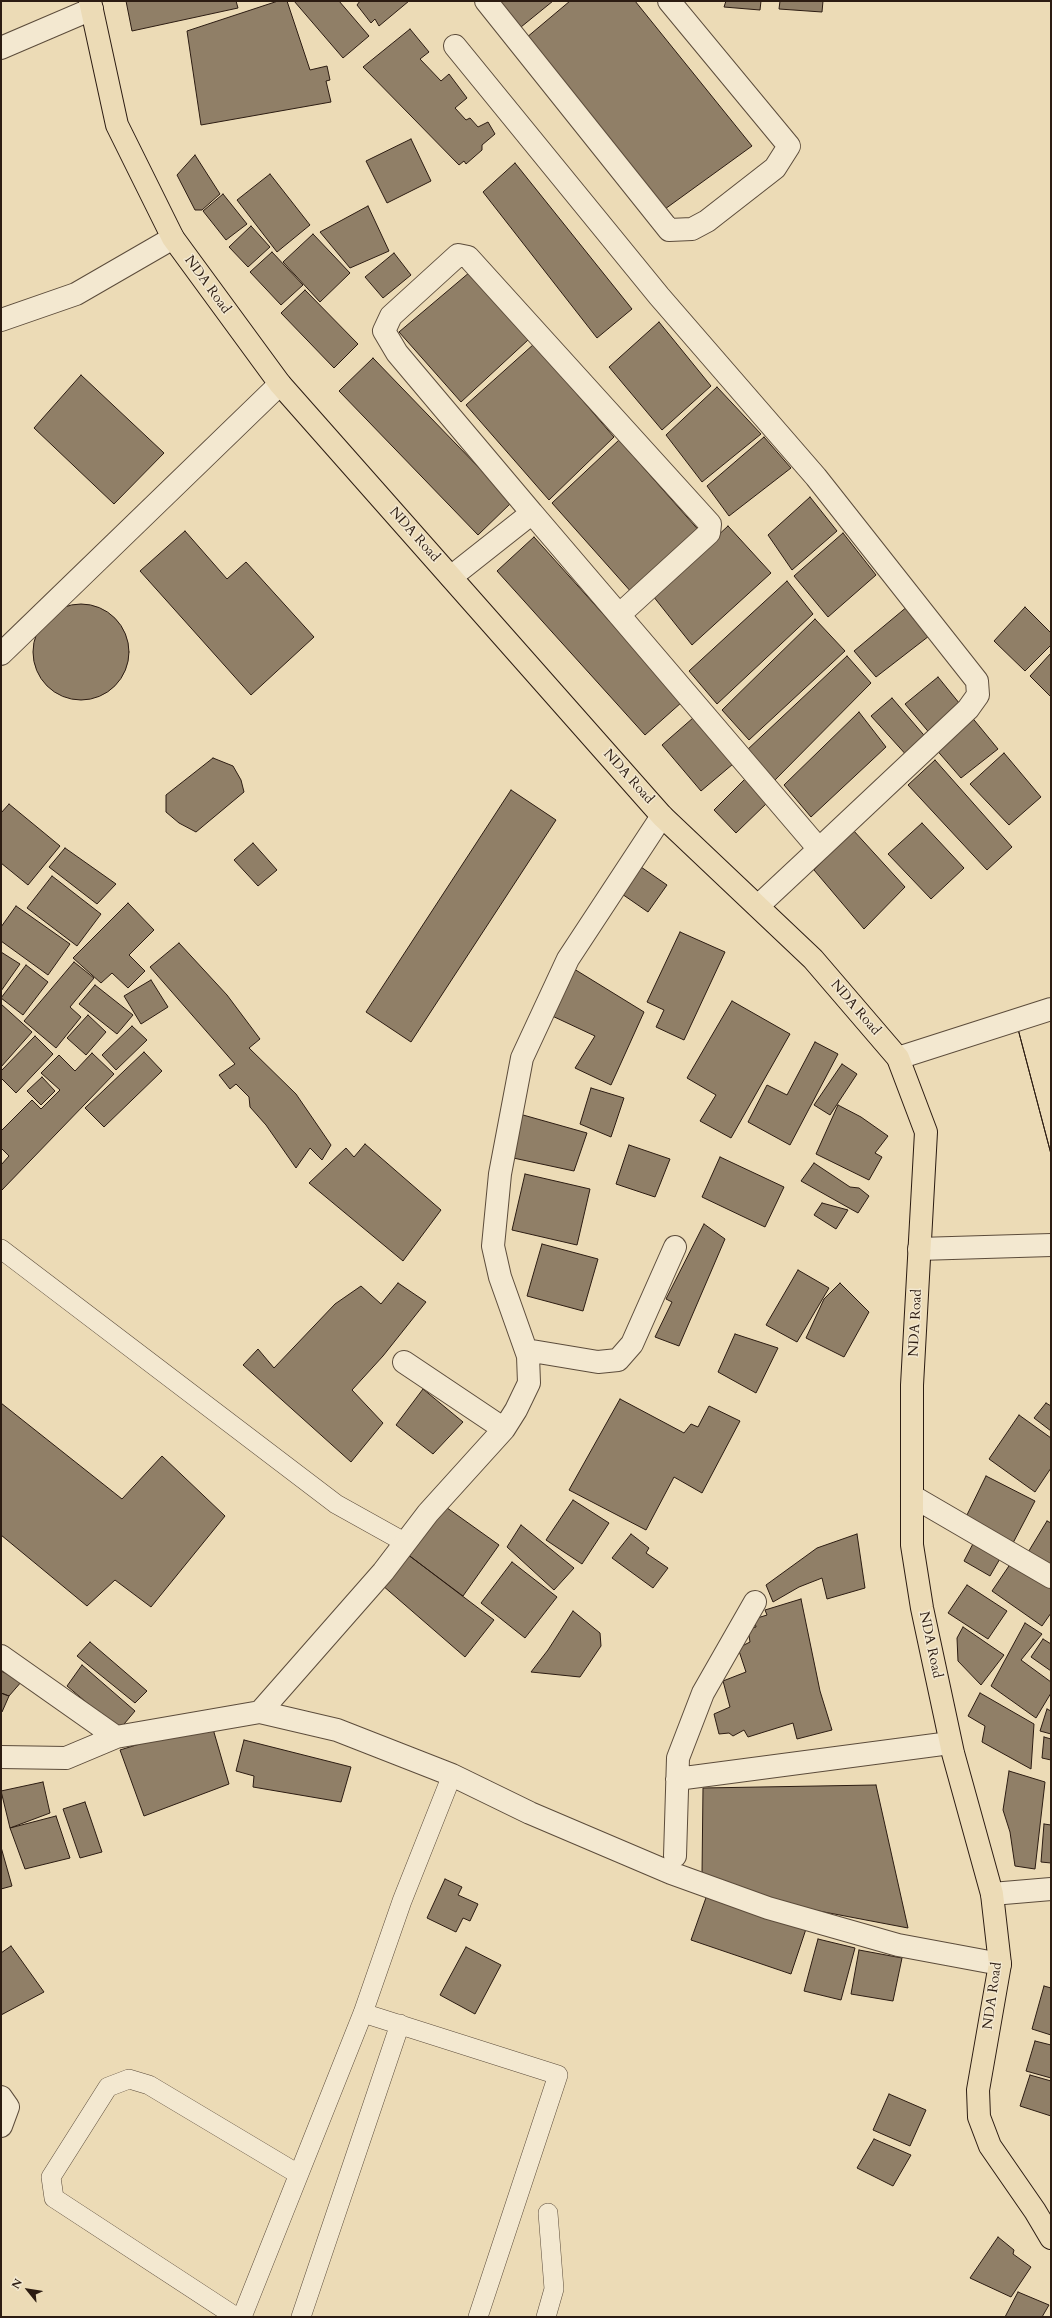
<!DOCTYPE html>
<html>
<head>
<meta charset="utf-8">
<style>
  body { margin:0 }
  #map { position:relative; width:1052px; height:2318px; overflow:hidden; background:#ecdbb6; font-family:Cardo,serif }
  canvas { display:block }
  .frame { position:absolute; inset:0; border:2px solid #2c1c12; pointer-events:none }
  .north { position:absolute; left:8px; top:2270px; width:40px; height:40px; -webkit-text-stroke:3px #f3e8d0; paint-order:stroke; rotate:300deg; font-size:11px; font-weight:700; line-height:16px; text-align:center; color:#2c1c12 }
  .north::after { content:''; display:block; margin:auto; width:14px; height:18px; background:#2c1c12; clip-path:polygon(50% 0,100% 100%,50% 72%,0 100%) }
</style>
</head>
<body>
<div id="map">
<canvas width="1052" height="2318"></canvas>
<div class="frame"></div>
<div class="north">N</div>
</div>
<script>
const ctx = document.querySelector('canvas').getContext('2d');
ctx.lineJoin = 'round';
function fill(path, color) {
  ctx.fillStyle = color;
  ctx.fill(path, 'evenodd');
}
function poly(rows) {
  const path = new Path2D();
  for (const r of rows) {
    if (r.length === 3) {
      path.moveTo(r[0] + r[2], r[1]);
      path.arc(r[0], r[1], r[2], 0, 2 * Math.PI);
      continue;
    }
    path.moveTo(r[0], r[1]);
    for (let i = 2; i < r.length; i += 2) path.lineTo(r[i], r[i + 1]);
  }
  return path;
}
function strokePath(path, color, width, dash) {
  ctx.strokeStyle = color;
  ctx.lineWidth = width;
  ctx.lineCap = dash ? 'butt' : 'round';
  ctx.setLineDash(dash || []);
  ctx.stroke(path);
}
function write(font, color, halo, rows, align = 'center') {
  ctx.font = font + ' Cardo,serif';
  ctx.lineWidth = 3;
  ctx.setLineDash([]);
  ctx.textBaseline = 'middle';
  ctx.strokeStyle = halo;
  ctx.fillStyle = color;
  for (const [text, x, y, turn = 0] of rows) {
    ctx.save();
    ctx.translate(x, y);
    ctx.rotate((+turn || 0) * Math.PI / 180);
    ctx.textAlign = isNaN(turn) ? turn : align;
    if (halo) ctx.strokeText(text, 0, 0);
    ctx.fillText(text, 0, 0);
    ctx.restore();
  }
}
const building = poly([
  [126,1,236,1,238,8,132,31,126,1],
  [278,1,287,1,310,70,327,66,330,80,326,81,331,102,201,125,187,31,278,1],
  [294,1,339,1,369,36,343,58,294,1],
  [360,1,409,1,379,26,375,19,371,23,357,5,360,1],
  [500,1,553,1,521,27,500,1],
  [570,1,635,1,752,146,665,209,526,38,570,1],
  [726,1,761,1,760,10,724,7,726,1],
  [780,1,823,1,822,12,779,9,780,1],
  [410,29,429,52,420,59,441,81,449,74,467,98,455,108,466,120,470,118,478,127,488,122,495,134,482,145,482,150,466,164,464,161,459,165,363,67,410,29],
  [411,139,431,181,387,203,366,161,411,139],
  [195,155,220,194,202,210,195,210,177,175,195,155],
  [515,163,632,309,597,338,483,192,515,163],
  [270,174,310,225,277,252,237,200,270,174],
  [223,194,247,224,226,240,203,211,223,194],
  [368,206,389,251,350,268,320,232,368,206],
  [251,226,270,247,248,267,229,247,251,226],
  [313,234,350,273,320,302,283,262,313,234],
  [272,252,303,285,281,305,250,272,272,252],
  [394,253,411,275,383,298,365,277,394,253],
  [470,272,528,340,461,402,399,332,470,272],
  [305,290,358,344,334,368,281,313,305,290],
  [659,322,711,386,662,430,609,367,659,322],
  [534,344,614,437,549,500,466,405,534,344],
  [373,358,512,502,478,535,339,391,373,358],
  [81,375,164,453,114,504,34,428,81,375],
  [717,387,761,434,702,482,666,435,717,387],
  [764,437,791,468,729,516,707,486,764,437],
  [619,440,702,534,633,594,552,503,619,440],
  [810,497,837,531,792,570,768,535,810,497],
  [728,526,771,573,692,645,653,596,728,526],
  [185,531,227,579,246,562,314,637,251,695,140,571,185,531],
  [843,533,876,575,828,617,794,576,843,533],
  [534,537,682,702,645,735,497,571,534,537],
  [787,581,813,614,717,704,689,671,787,581],
  [81,652,48],
  [908,606,929,636,876,677,854,651,908,606],
  [1025,607,1051,633,1051,645,1025,671,994,641,1025,607],
  [815,619,845,651,749,740,722,710,815,619],
  [1051,653,1051,697,1030,676,1051,653],
  [847,656,871,683,772,783,746,751,847,656],
  [938,677,964,709,932,736,905,704,938,677],
  [892,698,929,741,909,758,871,716,892,698],
  [859,712,886,747,811,817,784,785,859,712],
  [970,715,998,749,961,778,934,747,970,715],
  [693,718,733,764,701,791,662,745,693,718],
  [1004,753,1041,797,1009,825,970,784,1004,753],
  [213,758,233,766,241,780,244,792,196,832,179,823,166,812,166,795,213,758],
  [935,760,1012,847,987,870,908,785,935,760],
  [747,777,769,801,736,833,714,810,747,777],
  [511,790,556,820,411,1042,366,1012,511,790],
  [9,804,60,846,28,885,1,863,1,813,9,804],
  [922,823,964,868,931,899,888,854,922,823],
  [853,830,905,887,864,929,814,870,853,830],
  [253,843,277,870,258,886,234,860,253,843],
  [65,848,116,884,97,904,49,867,65,848],
  [641,867,667,885,648,912,622,894,641,867],
  [52,876,101,914,77,946,27,908,52,876],
  [128,903,154,930,129,955,145,971,128,988,112,973,101,983,73,958,128,903],
  [16,906,70,944,48,975,1,941,1,927,16,906],
  [680,932,725,952,684,1040,656,1027,664,1010,647,1002,680,932],
  [179,943,227,995,260,1039,249,1048,296,1094,331,1145,322,1160,310,1148,296,1168,266,1125,250,1107,249,1097,236,1084,230,1089,219,1075,235,1064,150,967,179,943],
  [1,952,20,964,1,991,1,952],
  [74,962,94,978,70,1007,81,1017,56,1048,24,1021,74,962],
  [566,964,644,1012,611,1085,575,1068,595,1036,548,1014,566,964],
  [26,965,48,982,23,1015,1,998,26,965],
  [151,980,168,1007,141,1024,124,996,151,980],
  [95,985,133,1015,117,1034,79,1004,95,985],
  [732,1001,790,1034,731,1138,700,1121,716,1095,687,1078,732,1001],
  [1,1004,32,1032,1,1067,1,1004],
  [88,1015,106,1032,86,1055,67,1038,88,1015],
  [1051,1020,1051,1154,1018,1029,1051,1020],
  [1051,1020,1051,1154,1018,1029,1051,1020],
  [132,1026,147,1040,116,1070,102,1055,132,1026],
  [35,1036,53,1054,16,1093,1,1078,1,1071,35,1036],
  [815,1042,838,1054,790,1145,748,1122,767,1085,787,1095,815,1042],
  [144,1052,162,1071,104,1127,85,1108,144,1052],
  [92,1053,114,1074,1,1191,1,1165,9,1156,1,1148,1,1131,32,1100,41,1109,60,1090,41,1073,59,1055,75,1071,92,1053],
  [842,1064,857,1074,830,1115,814,1105,842,1064],
  [42,1077,55,1091,41,1105,27,1091,42,1077],
  [591,1088,624,1098,611,1137,580,1124,591,1088],
  [838,1105,861,1117,888,1136,875,1153,882,1157,869,1180,816,1154,838,1105],
  [516,1113,587,1133,574,1171,504,1156,516,1113],
  [365,1144,441,1210,403,1261,309,1183,346,1148,354,1157,365,1144],
  [629,1145,670,1159,655,1197,616,1184,629,1145],
  [720,1157,784,1187,765,1227,702,1197,720,1157],
  [814,1163,850,1187,859,1188,869,1196,858,1213,801,1181,814,1163],
  [525,1174,590,1189,577,1245,512,1230,525,1174],
  [822,1203,848,1210,836,1229,814,1215,822,1203],
  [704,1224,725,1239,679,1346,655,1337,672,1302,666,1299,704,1224],
  [542,1244,598,1259,583,1311,527,1296,542,1244],
  [798,1270,829,1288,797,1342,766,1325,798,1270],
  [398,1283,426,1302,383,1356,352,1390,383,1423,351,1462,243,1365,258,1349,274,1368,335,1304,361,1286,381,1304,398,1283],
  [840,1283,869,1312,844,1357,806,1338,824,1299,840,1283],
  [735,1334,778,1348,756,1393,718,1372,735,1334],
  [423,1389,463,1422,433,1454,396,1425,423,1389],
  [620,1399,684,1433,691,1424,698,1427,709,1406,740,1421,702,1493,674,1477,646,1530,569,1490,620,1399],
  [1,1403,122,1499,162,1456,225,1516,151,1607,115,1580,87,1606,1,1535,1,1403],
  [1046,1403,1051,1406,1051,1431,1034,1418,1046,1403],
  [1019,1415,1051,1438,1051,1468,1035,1492,989,1459,1019,1415],
  [986,1476,1035,1501,1013,1543,965,1519,986,1476],
  [573,1500,609,1523,582,1564,546,1540,573,1500],
  [443,1505,499,1545,463,1596,407,1554,443,1505],
  [1047,1521,1051,1523,1051,1569,1027,1554,1047,1521],
  [521,1525,574,1568,554,1590,507,1547,521,1525],
  [631,1534,649,1548,646,1553,668,1568,653,1588,612,1558,631,1534],
  [857,1534,865,1588,827,1599,822,1578,799,1587,773,1602,766,1585,817,1548,857,1534],
  [975,1540,1001,1557,990,1576,964,1561,975,1540],
  [407,1554,494,1620,465,1657,382,1585,407,1554],
  [1013,1560,1051,1587,1051,1613,1042,1626,992,1591,1013,1560],
  [512,1562,557,1597,525,1638,481,1603,512,1562],
  [967,1585,1007,1611,988,1639,948,1613,967,1585],
  [801,1599,820,1691,832,1730,797,1739,793,1723,748,1737,744,1730,733,1736,729,1733,719,1734,714,1714,730,1707,723,1681,746,1672,738,1648,750,1642,748,1629,756,1627,754,1619,767,1615,765,1610,801,1599],
  [573,1611,600,1633,601,1646,580,1677,531,1672,548,1650,573,1611],
  [1025,1623,1042,1634,1021,1660,1051,1682,1051,1693,1036,1718,991,1686,1025,1623],
  [963,1627,1004,1655,981,1685,958,1661,957,1638,963,1627],
  [1043,1639,1051,1644,1051,1671,1031,1657,1043,1639],
  [90,1642,147,1691,135,1703,77,1656,90,1642],
  [82,1665,135,1711,119,1730,67,1686,82,1665],
  [1,1671,22,1681,9,1696,1,1693,1,1671],
  [1,1693,9,1696,2,1712,1,1712,1,1693],
  [980,1693,1034,1724,1031,1769,982,1742,985,1726,968,1716,980,1693],
  [1047,1709,1051,1711,1051,1734,1040,1731,1047,1709],
  [211,1722,229,1784,144,1816,120,1750,211,1722],
  [1044,1737,1051,1739,1051,1760,1042,1758,1044,1737],
  [244,1740,351,1767,341,1802,253,1787,254,1776,236,1771,244,1740],
  [1009,1771,1045,1782,1035,1869,1015,1866,1010,1832,1003,1810,1009,1771],
  [43,1782,50,1813,10,1828,1,1791,43,1782],
  [876,1785,908,1928,782,1904,702,1874,703,1788,876,1785],
  [85,1802,102,1852,80,1858,63,1809,85,1802],
  [56,1816,70,1858,25,1869,10,1828,56,1816],
  [1044,1824,1051,1825,1051,1863,1041,1862,1044,1824],
  [1,1847,12,1886,1,1889,1,1847],
  [445,1879,462,1887,458,1895,478,1904,470,1921,463,1918,456,1932,427,1918,445,1879],
  [708,1892,807,1926,791,1974,691,1940,708,1892],
  [818,1939,855,1948,841,2000,804,1991,818,1939],
  [11,1946,44,1992,1,2015,1,1953,11,1946],
  [466,1947,501,1965,475,2014,440,1995,466,1947],
  [859,1950,902,1958,893,2001,851,1994,859,1950],
  [1044,1986,1051,1988,1051,2035,1032,2029,1044,1986],
  [1035,2041,1051,2045,1051,2078,1026,2071,1035,2041],
  [1030,2075,1051,2081,1051,2116,1020,2106,1030,2075],
  [889,2094,926,2110,910,2146,873,2130,889,2094],
  [874,2139,911,2155,893,2186,857,2168,874,2139],
  [998,2237,1014,2250,1013,2254,1031,2267,1011,2297,970,2278,998,2237],
  [1018,2292,1049,2305,1042,2317,1005,2317,1018,2292]
]);
fill(building, '#907f67');
strokePath(building, '#2c1c12', 1);
const lane = poly([
  [1,1249,336,1504,406,1543],
  [363,2013,558,2075,478,2317],
  [236,2317,54,2198,51,2177,108,2087,129,2079,149,2085,298,2174],
  [242,2317,363,2013,402,1901,452,1775],
  [301,2317,400,2024],
  [546,2317,554,2289,548,2213]
]);
const street = poly([
  [486,1,669,230,692,229,707,221,775,168,789,146,669,1],
  [455,46,659,296,816,477,977,681,978,695,968,709,819,849],
  [1,48,92,9],
  [1,320,76,294,173,238],
  [532,513,397,353,384,331,391,316,458,255,468,257,710,524,709,533,619,615],
  [451,577,532,513,819,849,758,906],
  [1,654,280,384],
  [898,1058,1051,1009],
  [919,1249,1051,1245],
  [526,1350,598,1362,618,1360,632,1344,675,1247],
  [404,1362,504,1429],
  [912,1496,1051,1577],
  [1,1656,116,1737],
  [260,1712,337,1730,452,1775,530,1813,671,1873,768,1908,898,1945,1000,1964],
  [1,1757,66,1758,116,1737,260,1712,383,1572,428,1513,504,1429,516,1410,529,1383,528,1356,500,1277,493,1246,500,1174,522,1058,568,959,662,816],
  [677,1779,950,1743],
  [675,1856,678,1758,703,1693,755,1602],
  [992,1894,1051,1889],
  [1,2097,8,2107,1,2126]
]);
const primary = poly([
  [90,1,117,125,173,238,280,384,662,816,813,959,898,1058,926,1132,912,1385,912,1545,922,1608,953,1753,992,1894,1000,1964,978,2090,979,2117,990,2146,1035,2211,1051,2238]
]);
strokePath(lane, '#5c4c3b', 20);
strokePath(street, '#5c4c3b', 24);
strokePath(primary, '#2c1c12', 24);
strokePath(lane, '#f3e8d0', 19);
strokePath(street, '#f3e8d0', 22);
strokePath(primary, '#ecdbb6', 22);
write('14px', '#2c1c12', '#f3e8d0', [
  ["NDA Road",207,285,54],
  ["NDA Road",414,535,48],
  ["NDA Road",628,777,48],
  ["NDA Road",855,1008,49],
  ["NDA Road",916,1323,-87],
  ["NDA Road",930,1645,78],
  ["NDA Road",993,1996,-82]
]);
</script>
</body>
</html>
